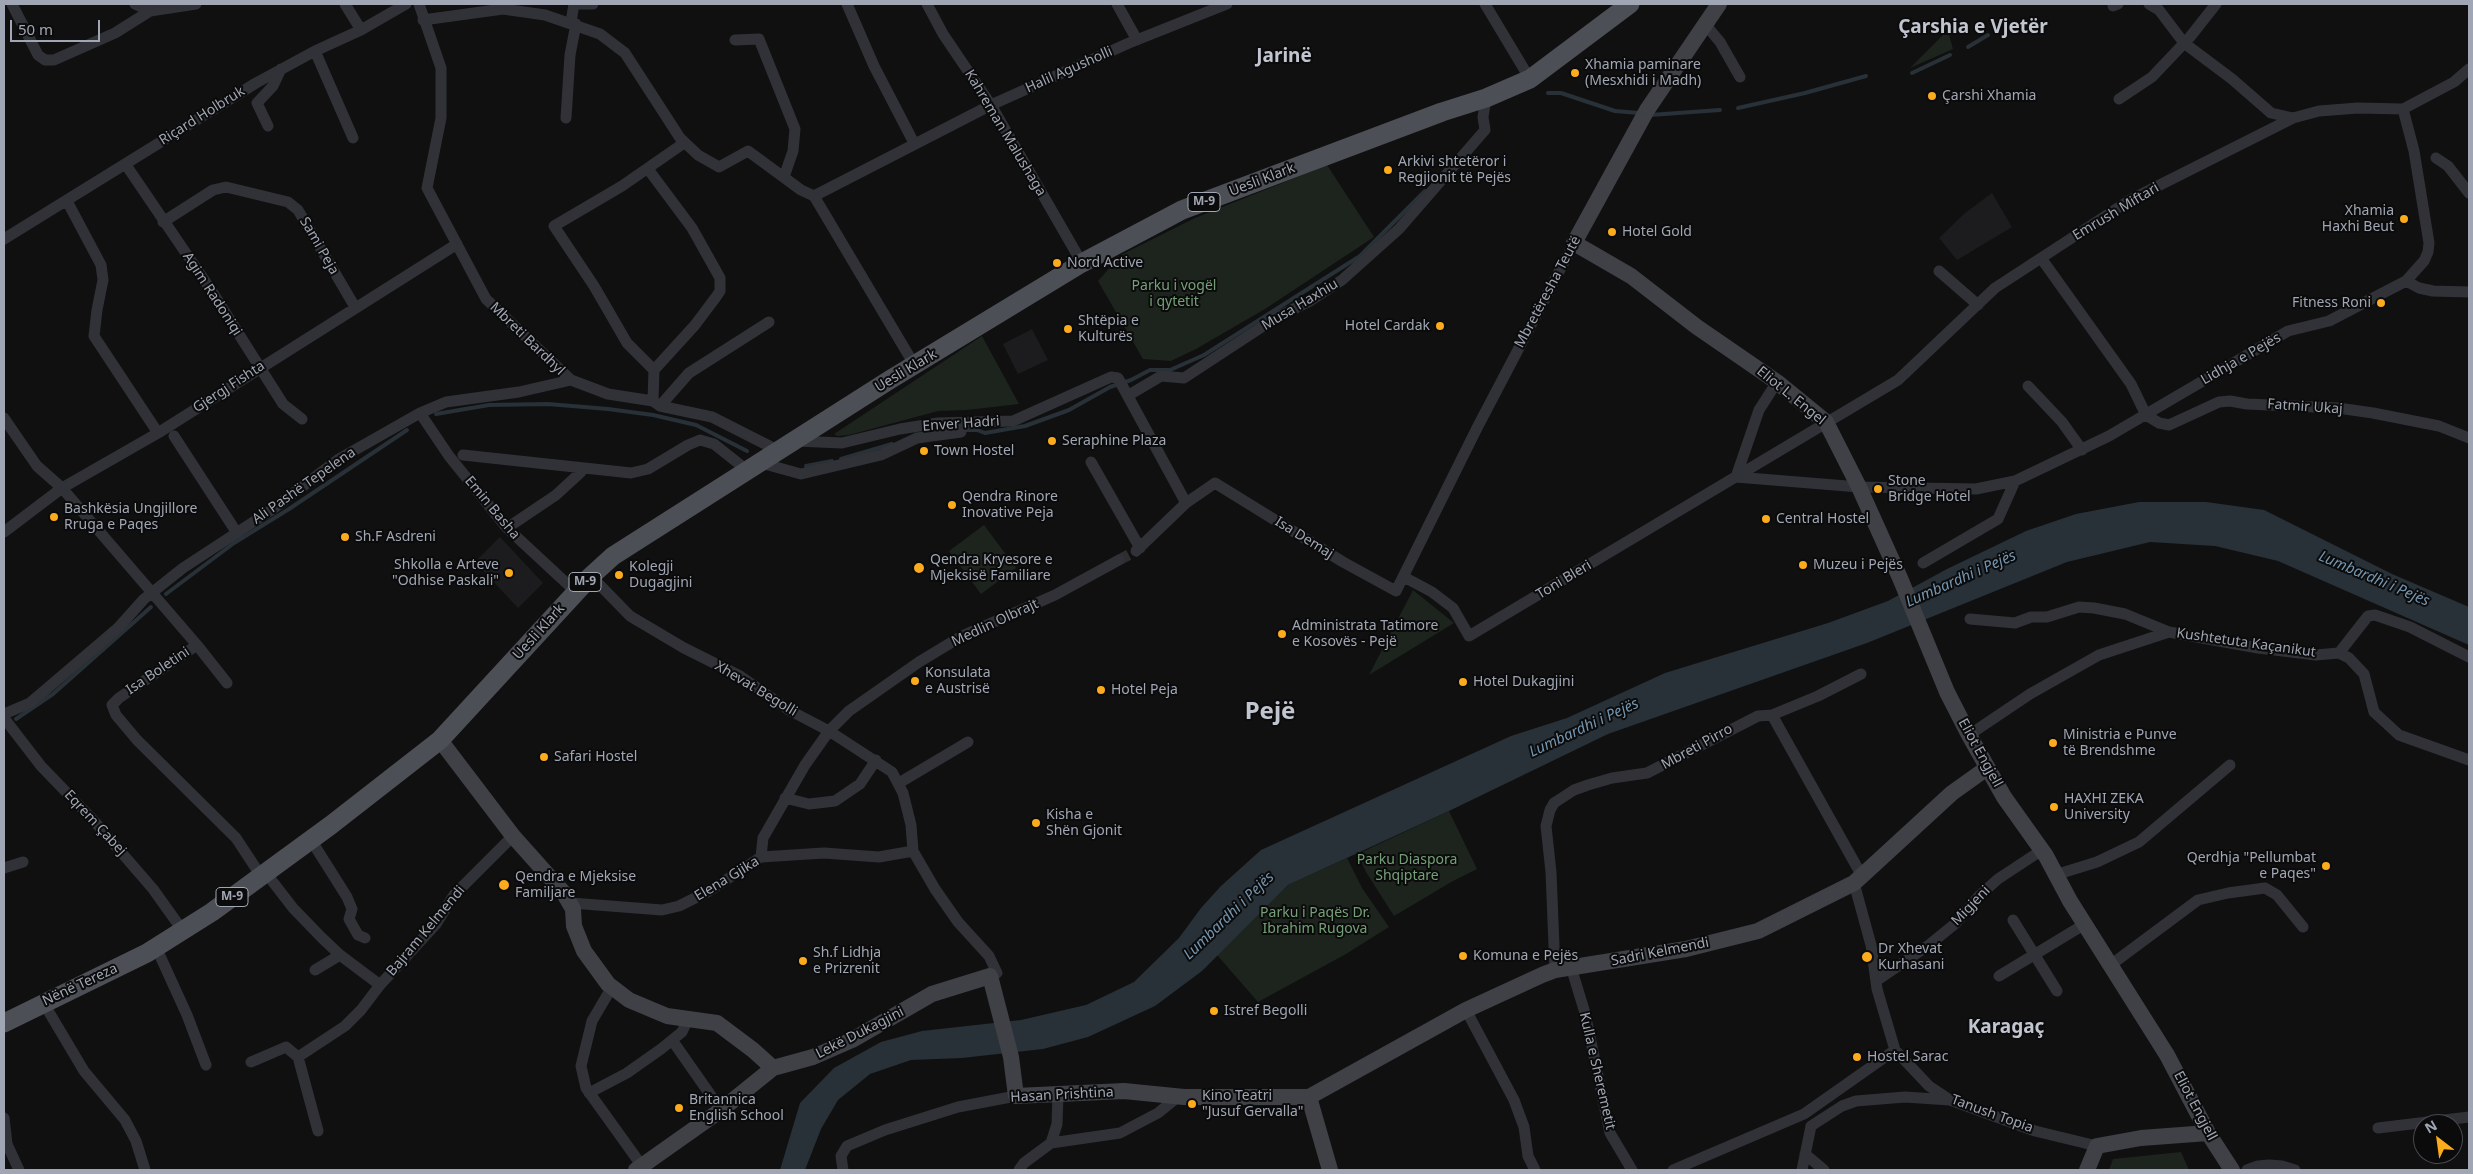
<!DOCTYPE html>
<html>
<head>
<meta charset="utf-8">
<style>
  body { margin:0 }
  #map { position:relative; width:2473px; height:1174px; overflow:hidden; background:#101011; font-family:"Noto Sans",sans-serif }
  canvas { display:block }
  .frame { position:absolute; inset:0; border:5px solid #a0a6b3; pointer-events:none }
  .north { position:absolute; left:2413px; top:1114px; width:50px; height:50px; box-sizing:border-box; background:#0b0b0c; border:1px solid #47494f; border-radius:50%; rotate:330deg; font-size:14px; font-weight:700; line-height:20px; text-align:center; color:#a0a6b3 }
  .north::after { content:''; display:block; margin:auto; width:18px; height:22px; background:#fcab1d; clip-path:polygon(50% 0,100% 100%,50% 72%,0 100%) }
  .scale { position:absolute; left:10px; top:20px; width:90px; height:22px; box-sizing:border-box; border:2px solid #a0a6b3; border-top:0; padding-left:6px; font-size:15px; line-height:18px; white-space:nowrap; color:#a0a6b3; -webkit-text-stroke:4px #0b0b0c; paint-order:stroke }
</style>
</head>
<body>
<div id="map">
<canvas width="2473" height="1174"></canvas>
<div class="frame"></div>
<div class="north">N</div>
<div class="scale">50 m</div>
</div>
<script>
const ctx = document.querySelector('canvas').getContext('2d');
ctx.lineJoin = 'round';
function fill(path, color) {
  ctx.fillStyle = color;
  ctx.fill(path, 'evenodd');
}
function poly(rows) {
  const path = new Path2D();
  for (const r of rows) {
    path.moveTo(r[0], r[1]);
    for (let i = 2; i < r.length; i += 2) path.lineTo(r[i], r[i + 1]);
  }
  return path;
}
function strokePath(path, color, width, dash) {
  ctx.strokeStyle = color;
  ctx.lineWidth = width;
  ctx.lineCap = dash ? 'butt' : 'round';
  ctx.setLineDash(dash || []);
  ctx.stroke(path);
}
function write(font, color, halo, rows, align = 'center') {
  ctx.font = font + ' "Noto Sans",sans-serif';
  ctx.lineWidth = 4;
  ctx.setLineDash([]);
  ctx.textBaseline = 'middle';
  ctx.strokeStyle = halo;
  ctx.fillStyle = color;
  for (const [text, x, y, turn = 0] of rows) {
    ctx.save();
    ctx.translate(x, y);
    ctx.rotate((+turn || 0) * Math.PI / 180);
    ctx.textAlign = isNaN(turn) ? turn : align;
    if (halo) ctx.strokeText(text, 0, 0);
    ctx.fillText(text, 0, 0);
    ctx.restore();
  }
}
fill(poly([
  [1992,193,2012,227,1957,260,1939,238,1965,213],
  [1032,329,1048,360,1018,374,1003,344],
  [500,537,543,583,518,608,475,562]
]), '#1c1c1e');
fill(poly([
  [1943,35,1949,35,1953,49,1910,68],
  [1327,165,1374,237,1265,309,1196,349,1171,361,1143,359,1098,281,1121,255,1195,218],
  [982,336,1019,404,967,410,938,411,849,435,837,436,834,434],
  [984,525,1016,568,981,594,949,551],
  [1413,590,1454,623,1369,675],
  [1449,811,1477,869,1453,881,1394,916,1366,872,1361,861,1362,852],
  [1347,858,1362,888,1389,927,1346,954,1258,1002,1217,955,1288,885],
  [2181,1152,2189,1170,2109,1170,2113,1159]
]), '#1c241d');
fill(poly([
  [2139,502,2206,502,2264,510,2392,574,2469,607,2469,645,2278,561,2215,546,2150,542,2067,562,1867,643,1608,734,1449,811,1288,885,1202,971,1155,1006,1088,1037,1043,1049,962,1058,911,1060,870,1074,838,1100,821,1129,805,1170,780,1170,800,1103,834,1068,881,1042,922,1031,1021,1020,1086,1005,1134,982,1179,938,1201,908,1221,886,1261,850,1511,736,1567,718,1665,673,1828,623,1888,601,1947,569,2026,531,2076,514]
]), '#283137');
strokePath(poly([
  [1968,47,1988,35],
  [1912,73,1950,55],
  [1548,93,1561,93,1615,111,1639,113],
  [1738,108,1805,93,1866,76],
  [1650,115,1720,110],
  [436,414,489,405,548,404,608,409,653,415,696,425,747,451],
  [962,430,977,430,985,433,1025,426,1069,410,1110,387,1131,380,1150,370,1170,370,1204,355,1360,256,1425,191],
  [841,459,892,444],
  [806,466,832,461],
  [166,594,234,543,289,509,407,430],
  [16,719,53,694,151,607]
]), '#283137', 4);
strokePath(poly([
  [1119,560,1136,551]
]), '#2d2e31', 11, [11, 5.5]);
strokePath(poly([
  [12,4,38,55,45,60,54,60,115,33,150,11],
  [135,4,150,11,196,4],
  [345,4,361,30],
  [419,4,441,68,441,118,427,188,486,299,571,380,608,394,653,401,660,406,712,417,779,451],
  [578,4,593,4],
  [847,4,874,66,914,143],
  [927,4,943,34,991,105,1082,263],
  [1117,4,1137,40],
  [1485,4,1530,79],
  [2149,4,2159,10,2184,43,2232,79,2271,113,2293,118],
  [2113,6,2118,4],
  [423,20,503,9,545,15,600,34,625,53,680,138,698,155,719,167,748,151,801,190,814,196,915,366],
  [571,22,574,4],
  [1705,24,1720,42,1740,77],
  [735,40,759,39,795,129,793,151,784,177],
  [315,51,353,138],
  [2119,99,2152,77,2190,37,2216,4],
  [566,118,570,55,576,24],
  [268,126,257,103,273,86,281,69],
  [2436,158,2448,166,2469,193],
  [126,165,211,290,283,404,302,419],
  [648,169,692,228,720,278,720,291,716,297,695,325,654,370,653,401],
  [814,196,991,105,1129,43,1227,4],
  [67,201,101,265,103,280,97,310,94,336,158,433],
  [163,222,213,190,226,187,288,202,298,210,355,307],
  [4,239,256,83,315,51,361,30,406,4],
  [2041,258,2131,384,2146,415,2159,423,2169,425,2219,402,2230,401,2247,404,2338,408,2373,413,2439,426,2469,438],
  [1939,271,1978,305],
  [2406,281,2419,288,2433,291,2469,292],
  [654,370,627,343,594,286,554,226,622,186,684,143],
  [1777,382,1759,410,1736,477,1859,487,1976,489,2015,481,2109,436,2288,331,2329,321,2406,281,2424,261,2428,252,2429,243,2414,151,2403,109],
  [2028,386,2062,422,2082,450],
  [1129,395,1161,376,1184,378,1277,317,1310,301,1342,280,1399,229,1485,130,1483,117,1486,98],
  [660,406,689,373,769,322],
  [420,413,449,456,507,528,576,592],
  [4,418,37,466,62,488,197,645,119,698,112,705,116,715,137,740,236,838,261,876],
  [174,436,237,533],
  [796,441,842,443,900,429,938,423,1013,421,1111,377,1118,378,1186,503],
  [463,455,631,473,648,469,688,445,700,440,714,444,748,471],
  [1091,462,1140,548],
  [761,463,801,474,881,455,917,438,961,432],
  [507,528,556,495,581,472],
  [4,532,62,488,158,433,457,244],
  [1136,551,1186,503,1215,483,1343,562,1396,591,1477,428,1574,243],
  [1923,563,1998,519,2015,481],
  [591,576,630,616,684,648,740,676,789,710,829,731,892,772,903,793,911,825,913,851,935,889,958,922,989,956,997,973,990,976],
  [1404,577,1432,592,1453,608,1469,636,1898,380,1995,288,2130,200,2293,118,2319,111,2358,108,2403,109,2454,82,2469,69],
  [1970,619,2015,623,2031,617,2047,617,2079,607,2094,608,2125,614,2169,632],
  [197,645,227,683],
  [2339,653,2349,658,2364,674,2374,712,2399,735,2469,760],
  [4,714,30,703,118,628,144,599,183,568,270,511,339,459,420,413,446,402,519,392,571,380],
  [1772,715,1862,876],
  [4,718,41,766,95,822,153,889,183,931],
  [1969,735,2030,694,2099,655,2169,632,2258,648,2316,655,2339,653,2368,616,2375,615,2410,627,2469,657],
  [899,783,968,742],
  [785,798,809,804,835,801,860,784,876,760],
  [311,840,347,897,352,909,349,919,358,935,365,938],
  [761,857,763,838,805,765,829,731,849,711,919,662,962,636,1055,595,1119,560],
  [4,868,23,862],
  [266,873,293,908,321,937,340,955,380,985,361,1010,345,1026,298,1057],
  [2055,875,2097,862,2139,842,2230,765],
  [1854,883,1871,945,1877,989,1895,1050,1929,1086,1950,1100,2035,1131,2097,1146],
  [571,903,662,910,679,906,709,891,761,857,824,853,879,857,913,851],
  [2013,920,2057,991],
  [156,947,187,1015,206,1065],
  [2112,964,2198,900,2228,893,2265,888,2277,895,2303,927],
  [1571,967,1585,1013,1610,1133,1632,1170],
  [315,970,340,955],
  [1555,970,1551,872,1546,826,1550,810,1554,803,1574,790,1588,785,1612,778,1647,773,1758,716,1772,715,1818,696,1861,674],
  [1999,976,2085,924],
  [1876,981,1929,945,1956,923,1979,896,1998,879,2042,850],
  [380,985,436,924,454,895,513,836],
  [612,987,592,1021,581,1066,586,1088,642,1166],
  [43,1002,84,1071,125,1120,136,1141,145,1170],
  [1466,1010,1514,1100,1524,1127,1528,1156,1535,1170],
  [672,1040,721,1110],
  [251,1062,286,1047,298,1057,318,1131],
  [589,1093,627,1073,661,1049,682,1032,688,1019],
  [4,1118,7,1144,19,1170],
  [1811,1126,1842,1106,1856,1101,1905,1097,1950,1100],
  [2378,1128,2469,1117],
  [1051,1143,1057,1124,1058,1095],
  [1805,1154,1824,1170],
  [843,1170,841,1156,847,1146,885,1130,958,1107,1016,1096],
  [1019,1170,1024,1163,1051,1143,1120,1133,1158,1113,1179,1096],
  [1673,1170,1804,1114,1895,1050],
  [1802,1170,1811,1126],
  [2247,1170,2258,1166,2269,1165,2282,1166,2295,1170]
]), '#313237', 11);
strokePath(poly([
  [1719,4,1647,110,1574,243,1631,276,1697,327,1777,382,1826,422,1859,487,1900,578,1947,692,1969,735,2004,797,2046,856,2070,901,2167,1055,2208,1133,2232,1170],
  [440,740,513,836,563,892,573,909,574,926,584,951,608,984,629,1000,667,1016,717,1023,753,1050,773,1068],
  [1309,1097,1330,1170],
  [636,1170,721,1110,773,1068,813,1057,852,1040,932,994,990,976,1011,1057,1016,1096,1124,1091,1184,1097,1309,1097,1466,1010,1542,975,1555,970,1686,949,1758,931,1854,883,1952,793,1987,768],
  [2087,1170,2097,1146,2141,1138,2208,1133]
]), '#3f4147', 16);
strokePath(poly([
  [4,1023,147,953,212,912,331,825,440,740,591,576,613,556,891,379,1082,263,1182,210,1442,112,1486,98,1530,79,1630,4]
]), '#4c4f56', 19);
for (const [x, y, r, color] of [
  [1575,73,5,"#fcab1d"],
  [1932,96,5,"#fcab1d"],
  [1388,170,5,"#fcab1d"],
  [2404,219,5,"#fcab1d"],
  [1612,232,5,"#fcab1d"],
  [1057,263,5,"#fcab1d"],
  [2381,303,5,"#fcab1d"],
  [1440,326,5,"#fcab1d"],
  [1068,329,5,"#fcab1d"],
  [1052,441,5,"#fcab1d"],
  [924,451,5,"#fcab1d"],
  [1878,489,5,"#fcab1d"],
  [952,505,5,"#fcab1d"],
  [54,517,5,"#fcab1d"],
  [1766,519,5,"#fcab1d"],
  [345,537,5,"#fcab1d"],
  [1803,565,5,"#fcab1d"],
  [919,568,6,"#fcab1d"],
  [509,573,5,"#fcab1d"],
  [619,575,5,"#fcab1d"],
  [1282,634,5,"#fcab1d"],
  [915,681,5,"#fcab1d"],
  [1463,682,5,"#fcab1d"],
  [1101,690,5,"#fcab1d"],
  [2053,743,5,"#fcab1d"],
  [544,757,5,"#fcab1d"],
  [2054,807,5,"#fcab1d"],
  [1036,823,5,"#fcab1d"],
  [2326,866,5,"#fcab1d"],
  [504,885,6,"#fcab1d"],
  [1463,956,5,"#fcab1d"],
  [1867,957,6,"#fcab1d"],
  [803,961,5,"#fcab1d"],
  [1214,1011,5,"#fcab1d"],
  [1857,1057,5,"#fcab1d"],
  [1192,1104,5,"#fcab1d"],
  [679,1108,5,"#fcab1d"]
]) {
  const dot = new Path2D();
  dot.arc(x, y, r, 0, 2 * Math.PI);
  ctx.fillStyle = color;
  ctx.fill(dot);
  strokePath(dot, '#0b0b0c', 2);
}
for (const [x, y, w] of [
  [1204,202,32],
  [585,582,32],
  [232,897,32]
]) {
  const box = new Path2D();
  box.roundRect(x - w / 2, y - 9.5, w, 19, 4);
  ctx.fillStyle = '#0b0b0c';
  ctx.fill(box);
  strokePath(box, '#a0a6b3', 1);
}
write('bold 12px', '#a0a6b3', null, [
  ["M-9",1204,202],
  ["M-9",585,582],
  ["M-9",232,897]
]);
write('14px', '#a0a6b3', '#0b0b0c', [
  ["Xhamia paminare",1585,65],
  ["(Mesxhidi i Madh)",1585,81],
  ["Çarshi Xhamia",1942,96],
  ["Arkivi shtetëror i",1398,162],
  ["Regjionit të Pejës",1398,178],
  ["Xhamia",2394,211,"right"],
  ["Haxhi Beut",2394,227,"right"],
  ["Hotel Gold",1622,232],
  ["Nord Active",1067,263],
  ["Fitness Roni",2371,303,"right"],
  ["Shtëpia e",1078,321],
  ["Kulturës",1078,337],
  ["Hotel Cardak",1430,326,"right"],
  ["Seraphine Plaza",1062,441],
  ["Town Hostel",934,451],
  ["Stone",1888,481],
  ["Bridge Hotel",1888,497],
  ["Qendra Rinore",962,497],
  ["Inovative Peja",962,513],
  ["Bashkësia Ungjillore",64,509],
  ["Rruga e Paqes",64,525],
  ["Central Hostel",1776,519],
  ["Sh.F Asdreni",355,537],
  ["Qendra Kryesore e",930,560],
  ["Mjeksisë Familiare",930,576],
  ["Shkolla e Arteve",499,565,"right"],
  ["\"Odhise Paskali\"",499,581,"right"],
  ["Muzeu i Pejës",1813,565],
  ["Kolegji",629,567],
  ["Dugagjini",629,583],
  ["Administrata Tatimore",1292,626],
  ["e Kosovës - Pejë",1292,642],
  ["Konsulata",925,673],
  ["e Austrisë",925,689],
  ["Hotel Dukagjini",1473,682],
  ["Hotel Peja",1111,690],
  ["Ministria e Punve",2063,735],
  ["të Brendshme",2063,751],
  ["Safari Hostel",554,757],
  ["HAXHI ZEKA",2064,799],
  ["University",2064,815],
  ["Kisha e",1046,815],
  ["Shën Gjonit",1046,831],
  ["Qerdhja \"Pellumbat",2316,858,"right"],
  ["e Paqes\"",2316,874,"right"],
  ["Qendra e Mjeksise",515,877],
  ["Familjare",515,893],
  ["Dr Xhevat",1878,949],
  ["Kurhasani",1878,965],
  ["Sh.f Lidhja",813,953],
  ["e Prizrenit",813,969],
  ["Komuna e Pejës",1473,956],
  ["Istref Begolli",1224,1011],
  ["Hostel Sarac",1867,1057],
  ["Kino Teatri",1202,1096],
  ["\"Jusuf Gervalla\"",1202,1112],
  ["Britannica",689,1100],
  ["English School",689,1116]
], 'left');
write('14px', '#a0a6b3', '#0b0b0c', [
  ["Halil Agusholli",1069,70,-24],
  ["Riçard Holbruk",202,116,-32],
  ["Kahreman Malushaga",1005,133,59],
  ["Uesli Klark",1262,180,-21],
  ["Emrush Miftari",2116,212,-31],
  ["Sami Peja",319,246,60],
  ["Mbretëresha Teutë",1548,292,-62],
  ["Agim Radoniqi",212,294,57],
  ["Musa Haxhiu",1300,305,-31],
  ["Mbreti Bardhyl",527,339,44],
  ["Lidhja e Pejës",2241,359,-30],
  ["Uesli Klark",906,371,-31],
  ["Gjergj Fishta",229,387,-33],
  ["Eliot L. Engel",1791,396,39],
  ["Fatmir Ukaj",2305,407,4],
  ["Enver Hadri",961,424,-4],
  ["Ali Pashë Tepelena",304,486,-35],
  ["Emin Basha",492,508,50],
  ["Isa Demaj",1304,538,32],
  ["Toni Bleri",1564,580,-31],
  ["Medlin Olbrajt",995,623,-25],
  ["Uesli Klark",539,632,-48],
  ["Kushtetuta Kaçanikut",2246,643,8],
  ["Isa Boletini",158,671,-34],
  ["Xhevat Begolli",756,689,31],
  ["Mbreti Pirro",1697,747,-29],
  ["Eliot Engjell",1980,753,61],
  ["Eqrem Çabej",95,823,47],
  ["Elena Gjika",727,879,-31],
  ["Migjeni",1971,906,-46],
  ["Bajram Kelmendi",426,931,-50],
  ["Sadri Kelmendi",1660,952,-11],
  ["Nënë Tereza",80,985,-25],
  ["Lekë Dukagjini",860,1033,-27],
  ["Kulla e Sheremetit",1597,1071,77],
  ["Hasan Prishtina",1062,1095,-3],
  ["Eliot Engjell",2195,1106,62],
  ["Tanush Topia",1992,1114,20]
]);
write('14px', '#75a077', '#0b0b0c', [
  ["Parku i vogël",1174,286],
  ["i qytetit",1174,302],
  ["Parku Diaspora",1407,860],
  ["Shqiptare",1407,876],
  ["Parku i Paqës Dr.",1315,913],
  ["Ibrahim Rugova",1315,929]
]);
write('italic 15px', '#7496b1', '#0b0b0c', [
  ["Lumbardhi i Pejës",1961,579,-24],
  ["Lumbardhi i Pejës",2374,579,23],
  ["Lumbardhi i Pejës",1584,728,-25],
  ["Lumbardhi i Pejës",1229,916,-44]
]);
write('bold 19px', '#c1c5cf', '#0b0b0c', [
  ["Çarshia e Vjetër",1973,28],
  ["Jarinë",1284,57],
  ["Karagaç",2006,1028]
]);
write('bold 24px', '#c1c5cf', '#0b0b0c', [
  ["Pejë",1270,712]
]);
</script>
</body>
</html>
